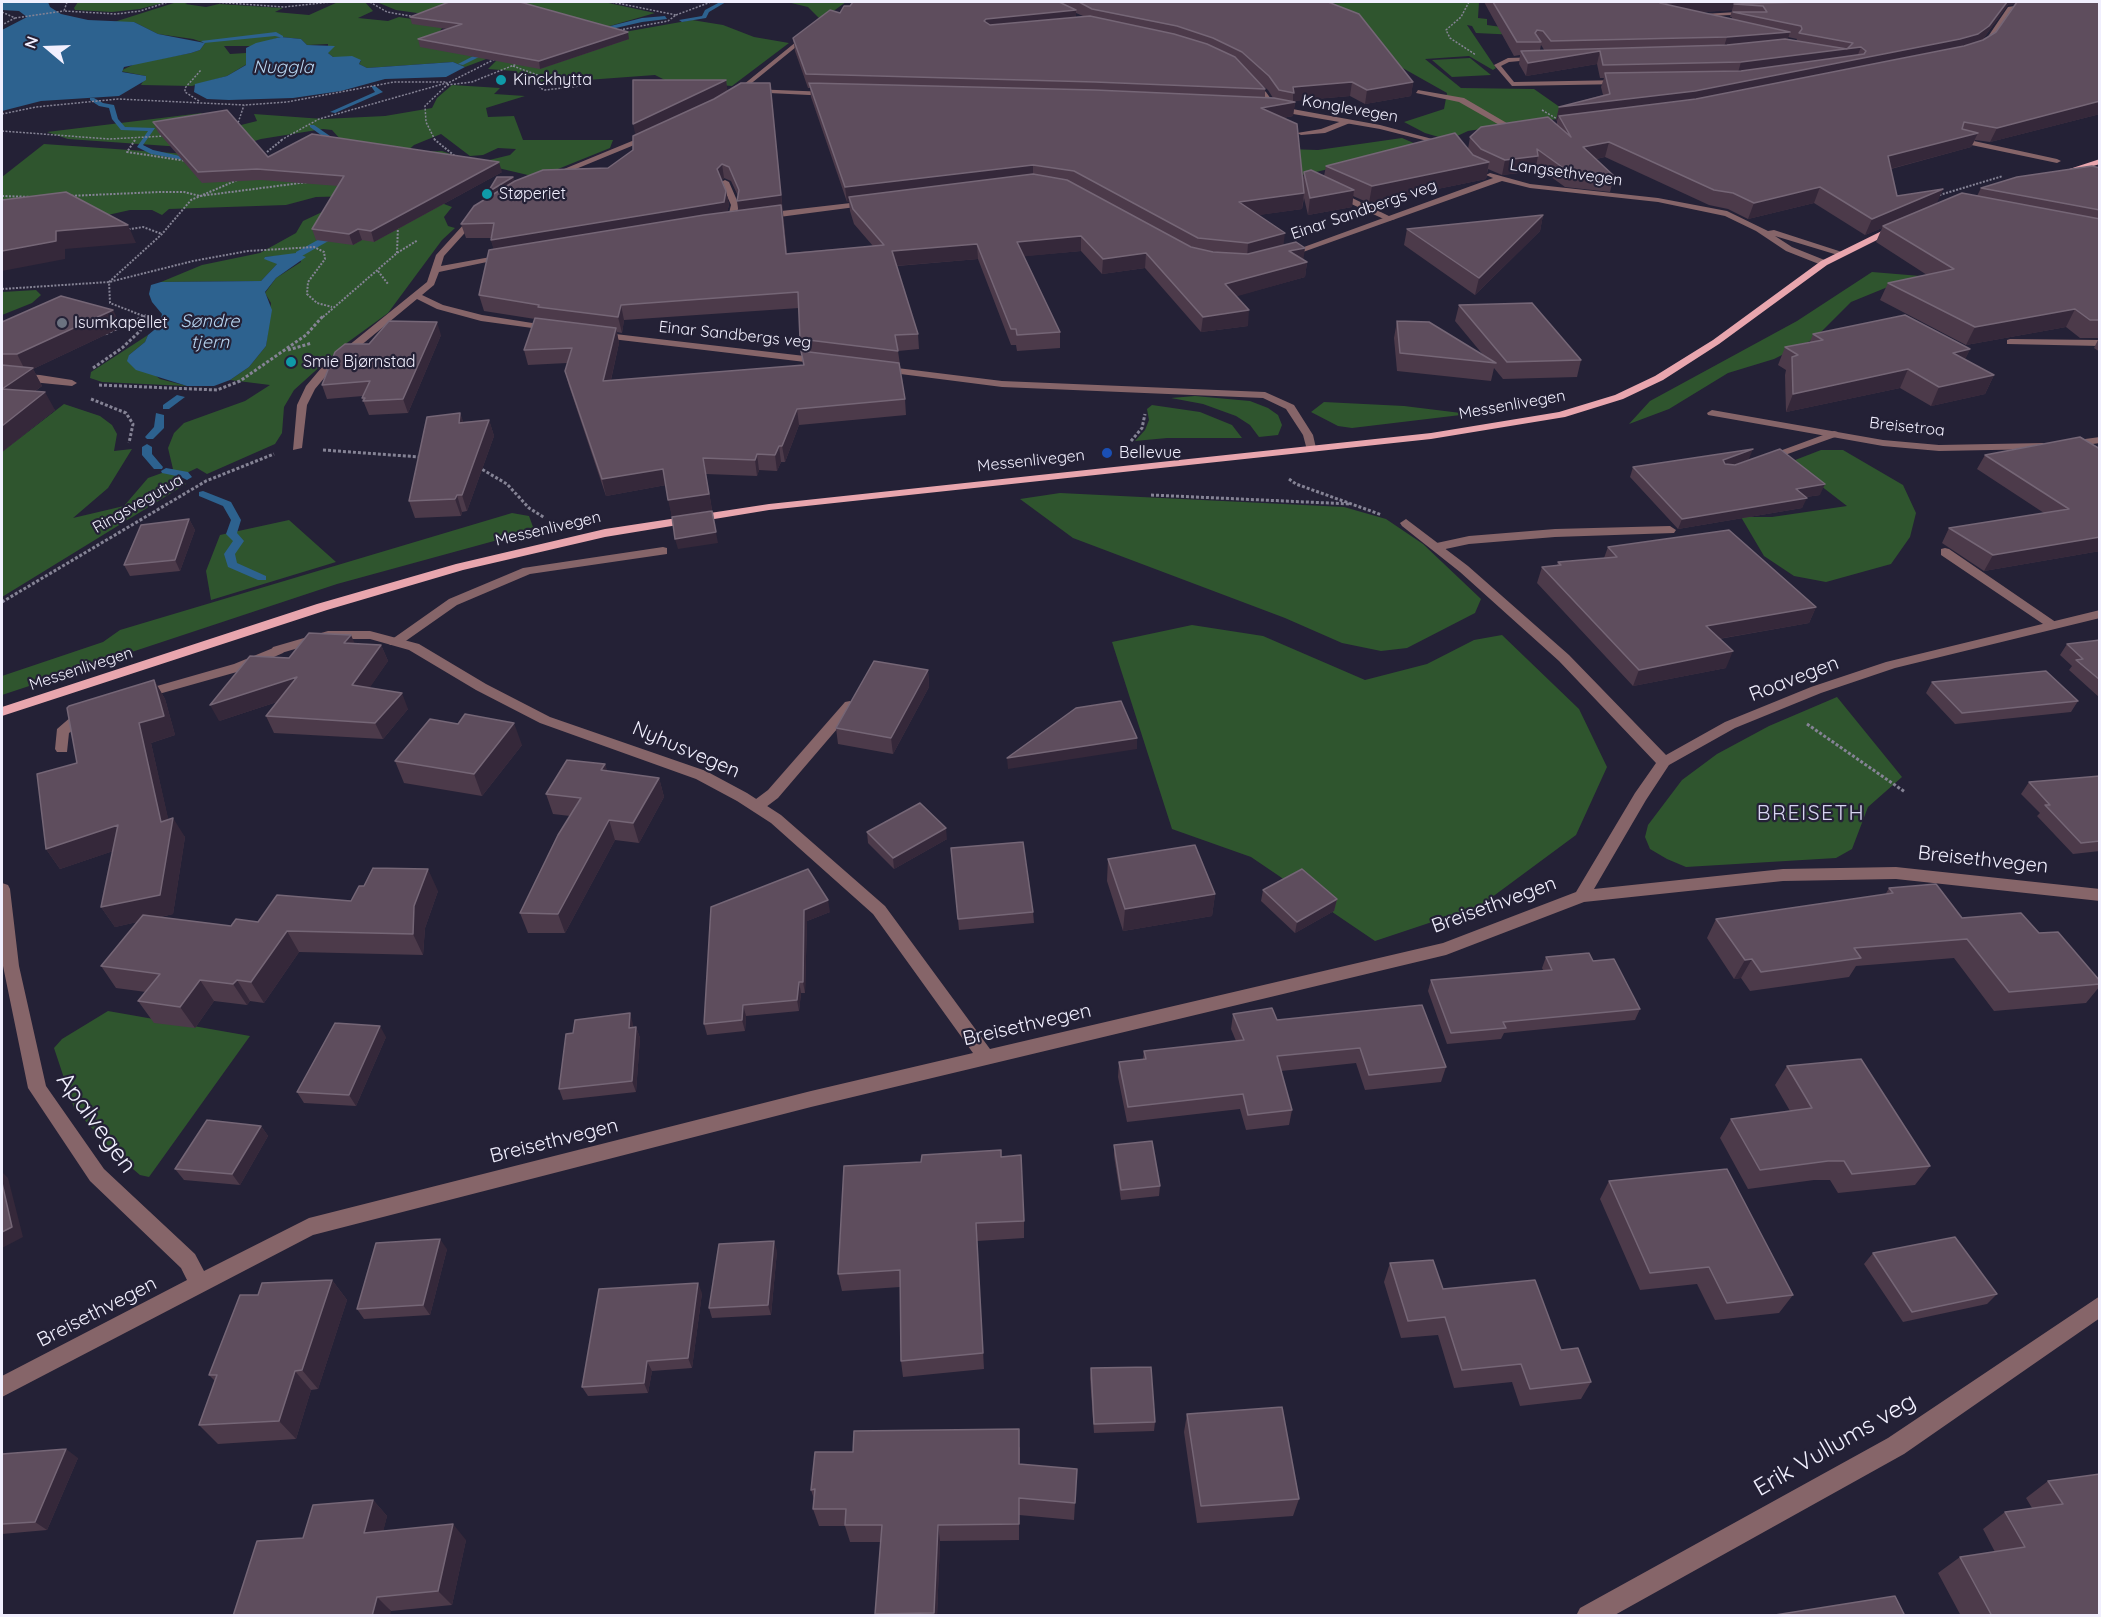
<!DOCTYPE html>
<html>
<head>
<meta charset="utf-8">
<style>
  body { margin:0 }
  #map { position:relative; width:2101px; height:1617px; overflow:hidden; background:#242136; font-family:Quicksand,sans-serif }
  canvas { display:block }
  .frame { position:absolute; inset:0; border:3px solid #f1effe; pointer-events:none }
  .north { position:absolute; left:18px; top:18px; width:60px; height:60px; -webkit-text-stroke:4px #242136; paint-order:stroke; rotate:289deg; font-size:16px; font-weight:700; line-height:24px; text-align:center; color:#f1effe }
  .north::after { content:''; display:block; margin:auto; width:21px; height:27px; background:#f1effe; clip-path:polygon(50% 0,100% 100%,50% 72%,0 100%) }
</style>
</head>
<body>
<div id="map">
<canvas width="2101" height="1617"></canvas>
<div class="frame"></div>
<div class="north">N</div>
</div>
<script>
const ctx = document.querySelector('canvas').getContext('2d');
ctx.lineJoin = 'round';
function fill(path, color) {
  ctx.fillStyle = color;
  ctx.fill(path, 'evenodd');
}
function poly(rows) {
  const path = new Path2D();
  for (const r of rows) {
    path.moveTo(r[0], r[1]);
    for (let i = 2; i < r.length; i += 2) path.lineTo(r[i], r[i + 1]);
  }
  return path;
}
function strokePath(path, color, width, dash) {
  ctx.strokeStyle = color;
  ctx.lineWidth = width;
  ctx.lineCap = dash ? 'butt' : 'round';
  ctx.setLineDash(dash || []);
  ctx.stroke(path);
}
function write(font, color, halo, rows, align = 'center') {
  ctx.font = font + ' Quicksand,sans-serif';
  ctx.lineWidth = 4.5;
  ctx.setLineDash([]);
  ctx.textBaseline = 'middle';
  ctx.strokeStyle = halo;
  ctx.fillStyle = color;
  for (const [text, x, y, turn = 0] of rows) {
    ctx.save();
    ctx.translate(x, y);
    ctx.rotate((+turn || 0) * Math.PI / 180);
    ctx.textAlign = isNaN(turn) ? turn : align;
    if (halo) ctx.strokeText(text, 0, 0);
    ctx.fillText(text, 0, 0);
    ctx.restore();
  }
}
fill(poly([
  [78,2,166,2,140,9,112,12,75,10,74,8],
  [177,2,190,2,185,4,206,7,219,4,283,8,275,12,309,15,338,2,365,2,373,11,358,18,388,21,399,17,445,24,437,35,489,58,465,67,453,62,367,68,359,64,361,61,333,57,328,53,328,44,307,45,301,39,281,37,251,46,224,46,230,54,246,53,247,64,227,76,192,86,141,85,146,76,120,71,137,63,191,53,200,50,205,43,193,39,158,34,134,22,114,22],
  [382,2,604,2,655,13,596,30,487,23,396,10,379,3],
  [787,2,846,2,821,20,808,7],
  [1391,2,1479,2,1478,18,1487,19,1487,25,1579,38,1476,33,1472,26,1467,25,1496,68,1493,70,1469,56,1425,59,1461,88,1534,89,1564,110,1648,110,1519,123,1468,131,1455,137,1442,138,1425,133,1404,122,1444,109,1447,93,1392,62,1304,4],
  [692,20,723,25,754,37,789,43,732,86,667,81,655,75,532,84,514,71,488,69,496,61,512,55,551,45],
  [1470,58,1491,75,1452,77,1432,60],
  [452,85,500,88,494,94,525,96,486,108,488,117,514,116,523,140,613,140,610,148,553,171,532,176,477,163,510,155,516,149,498,148,483,155,470,156,441,134,414,145,405,153,442,151,453,155,436,201,452,207,444,217,448,226,455,228,442,240,388,313,344,345,294,390,284,407,282,433,275,444,207,474,197,468,178,477,186,484,2,597,2,452,64,404,100,416,112,425,117,434,114,451,132,449,108,488,73,518,124,506,148,478,173,469,168,448,174,433,184,423,245,401,270,385,230,380,249,367,266,346,271,303,265,293,276,278,301,262,299,254,265,257,265,259,278,263,261,281,161,282,202,265,260,253,296,233,303,221,356,196,316,197,286,205,169,209,162,215,152,210,130,210,90,219,2,219,2,177,44,144,215,156,245,167,341,140,332,130,323,129,261,139,225,150,68,139,47,132,202,113,196,121,233,127,257,121,254,114,323,119,385,116,432,108,437,98],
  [1402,138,1423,147,1303,175,1227,206,1254,148,1318,150],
  [2042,228,2099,239,2099,241,2075,242,2099,273,2099,292,2090,297,2014,290,1895,284,1851,302,1814,339,1774,359,1728,373,1669,409,1629,424,1650,401,1797,321,1872,272,1993,282,2071,278,2064,248,2024,231],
  [36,290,41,295,32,303,2,315,2,292],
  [148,335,145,342,129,355,160,379,187,386,102,382,90,378,91,372],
  [1195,396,1250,401,1268,408,1278,415,1282,425,1278,435,1259,437,1250,425,1236,416,1203,404,1171,398],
  [1324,402,1404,406,1469,414,1352,428,1338,426,1311,412],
  [1152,405,1200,412,1232,425,1242,438,1167,438,1135,441,1145,430,1149,420,1147,409],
  [1821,450,1843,450,1903,485,1916,513,1910,537,1891,564,1826,582,1794,576,1764,556,1741,517,1772,517,1847,506,1790,462],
  [1060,493,1344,507,1386,519,1423,544,1481,599,1475,613,1407,648,1381,651,1342,643,1285,618,1073,538,1020,499],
  [512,513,529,516,533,527,516,535,337,584,2,695,2,676,103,642,120,630],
  [289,520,336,562,211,600,206,571,220,535],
  [1192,625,1263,636,1365,680,1427,664,1474,640,1502,635,1579,709,1607,767,1576,835,1480,906,1375,941,1251,857,1172,829,1112,642],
  [1837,697,1902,777,1868,807,1852,849,1836,858,1686,867,1667,859,1650,849,1645,837,1648,825,1682,780,1717,754,1769,726],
  [108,1011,250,1036,149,1177,140,1175,113,1152,74,1108,54,1048,62,1039]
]), '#2f552e');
fill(poly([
  [2,2,48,2,50,7,61,14,88,20,134,22,158,34,205,43,200,50,191,53,124,67,122,72,146,76,146,80,119,96,41,101,2,111,2,30,27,17,19,11,2,10],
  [281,37,301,39,307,45,335,46,328,53,333,57,352,56,361,60,359,64,367,68,453,62,465,67,446,77,385,79,341,91,293,98,229,100,207,99,194,92,195,84,227,76,246,65,246,48,256,43],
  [296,253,306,257,276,278,265,292,272,310,266,346,249,367,230,380,214,386,187,386,136,370,127,361,129,355,145,342,148,335,159,326,162,314,152,302,149,294,151,285,161,282,261,281,277,264,264,259,265,257]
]), '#2d628f');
fill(poly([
  [720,2,726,2,709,12,706,18,682,22,679,20,702,16,705,10,720,2],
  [665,16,667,19,642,22,594,33,591,31,642,18,665,16],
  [276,32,283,36,283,38,275,36,204,43,201,41,276,32],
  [493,49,495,52,485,54,463,65,458,64,481,52,493,49],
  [371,86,375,86,383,92,335,113,330,112,375,92,371,86],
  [90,98,94,98,103,103,114,105,118,119,125,127,155,128,143,145,153,150,202,161,199,163,151,154,137,147,148,131,121,130,112,119,109,108,99,106,90,100,90,98],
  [310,125,314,125,330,136,330,143,322,149,318,149,318,147,325,141,325,138,310,127,310,125],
  [327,228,334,230,332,239,302,256,296,256,296,252,325,236,327,228],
  [177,395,185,397,169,409,163,409,163,405,177,395],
  [156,413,164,415,164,428,153,439,147,439,145,437,154,427,156,413],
  [147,444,152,447,152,454,163,467,162,469,154,469,142,455,142,447,147,444],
  [166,468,188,472,192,477,187,480,181,477,162,473,161,471,166,468],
  [203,491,231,502,241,520,237,533,244,541,235,554,237,563,266,576,266,580,258,580,228,567,224,554,233,541,226,534,231,520,223,506,199,496,199,492,203,491]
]), '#2d628f');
strokePath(poly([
  [67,2,64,11,116,14,140,11,168,2],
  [215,2,284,7,331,2],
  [370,2,387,12,416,17],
  [612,2,676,15,668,21,614,31],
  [1469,2,1461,17,1446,30,1450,38,1476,55],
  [2,12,15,18,2,25],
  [676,15,711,2],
  [15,18,64,11],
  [513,66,540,76,540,88,545,90,581,86],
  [447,85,472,82,519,63],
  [199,101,185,92,185,88,201,70],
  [1542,110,1559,120],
  [2,114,36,107,118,99,244,105,287,102,394,82,447,82],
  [235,124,238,123,244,105],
  [2,131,109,139,165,136],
  [281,140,319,119,450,82,495,59],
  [435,140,426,122,425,106,450,82]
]), '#858395', 1.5, [2, 1.5]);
strokePath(poly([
  [434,139,456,157],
  [135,140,127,152,187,161],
  [267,152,283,139],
  [2,196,34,197],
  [68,196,159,192,184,192,200,196,308,182],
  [1936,196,2003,176],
  [125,230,143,227,162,234],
  [397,253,398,226],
  [378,271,388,284],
  [2,289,109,282,193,261,248,251,314,247,324,252,325,259,308,282,307,294,317,303,332,307],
  [146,317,110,303,109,282,162,234,191,200,242,178],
  [323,317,397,253,418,240]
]), '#858395', 2, [2, 1.5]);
strokePath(poly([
  [105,334,145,316],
  [288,350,312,343],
  [93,368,122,348,140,331,145,321,146,316,144,315],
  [99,385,217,390,240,381,306,335,324,315],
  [91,399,126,413,133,424,129,443],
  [1131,441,1142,428,1145,414],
  [323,450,420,457],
  [478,467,507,484,529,508,545,518],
  [1289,479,1296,484,1382,515],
  [1151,495,1351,504],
  [2,602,206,481,274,454],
  [1807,724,1905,792]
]), '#858395', 3, [3, 2]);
fill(poly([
  [1418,90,1464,98,1517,129,1510,131,1459,102,1416,93,1418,90],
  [1347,119,1350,123,1325,133,1301,135,1297,133,1321,129,1347,119],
  [1960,138,2057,159,2061,161,2057,163,1957,142,1960,138],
  [725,180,729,182,739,205,735,221,731,224,727,221,731,205,721,182,725,180],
  [1332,191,1338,191,1395,219,1388,221,1332,195,1332,191],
  [2,373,40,375,72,380,77,383,72,386,2,379,2,373],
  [1834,431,1838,432,1838,436,1768,461,1760,461,1758,459,1834,431],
  [1670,526,1676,530,1674,533,1555,537,1469,544,1436,551,1430,547,1432,544,1469,536,1555,529,1670,526],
  [663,547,667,548,667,554,530,574,457,605,400,645,390,645,388,642,449,599,523,568,663,547],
  [1945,548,1949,549,2060,625,2059,628,2049,628,1941,555,1941,549,1945,548],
  [278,646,283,647,285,650,283,653,244,670,141,699,134,695,136,692,234,664,278,646],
  [850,701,857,705,855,708,778,798,762,810,752,810,750,806,752,802,768,790,845,702,850,701],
  [87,709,92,711,94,714,92,717,69,733,67,752,57,752,55,749,57,729,72,716,87,709]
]), '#866569');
fill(poly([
  [2041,2,2053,2,2012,10,1989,43,1976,49,1976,47,1985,41,2008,7,2041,2],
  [1754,11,1752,14,1689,17,1686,15,1754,11],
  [807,33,812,34,737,95,733,95,733,93,807,33],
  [1508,58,1539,57,1542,59,1509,62,1501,66,1514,82,1623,80,1626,82,1623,84,1512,86,1494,65,1508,58],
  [1252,80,1266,92,1276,106,1380,125,1451,144,1447,146,1380,129,1270,110,1261,94,1249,82,1252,80],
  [751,89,829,92,833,94,829,96,749,92,751,89],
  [649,134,656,136,554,178,547,176,649,134],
  [1490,173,1530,184,1658,198,1727,211,1768,231,1774,230,1845,253,1841,256,1775,236,1792,247,1827,261,1828,263,1824,266,1786,251,1756,231,1725,216,1658,202,1530,188,1502,181,1289,257,1282,255,1493,178,1486,175,1490,173],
  [868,201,872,203,871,205,764,219,760,216,764,213,868,201],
  [474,213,481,215,444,256,441,266,507,254,511,257,439,272,434,285,422,295,443,305,482,315,551,326,556,329,554,331,481,321,437,309,417,299,330,371,315,389,307,405,302,448,293,450,297,405,306,386,322,367,427,282,436,255,474,213],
  [598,332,822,358,827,361,822,364,595,337,595,333,598,332],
  [2010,339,2100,340,2100,346,2007,344,2007,340,2010,339],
  [881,366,1002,381,1265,392,1294,405,1313,435,1316,448,1307,450,1303,435,1286,409,1263,398,1002,387,877,371,876,369,881,366],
  [1712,410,1883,440,1939,445,2043,443,2048,446,2043,449,1939,451,1883,446,1708,415,1707,413,1712,410],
  [2100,437,2100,443,2070,447,2065,444,2070,441,2100,437],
  [1406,519,1468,566,1569,655,1666,755,1725,722,1811,687,1886,662,2100,610,2100,618,1895,668,1821,693,1735,728,1669,765,1646,800,1594,889,1783,869,1896,867,2100,889,2100,901,1896,879,1783,881,1584,902,1446,955,811,1107,313,1235,2,1397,2,1376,187,1280,181,1268,90,1181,28,1088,3,966,2,883,8,885,10,889,19,966,46,1086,104,1169,195,1254,204,1271,309,1218,811,1091,973,1053,873,914,771,823,737,801,696,779,540,723,476,690,409,650,370,639,329,639,278,654,273,653,271,650,273,647,328,631,370,631,419,644,486,684,550,717,706,771,747,793,781,815,885,906,990,1049,1443,943,1576,892,1635,793,1656,763,1559,661,1460,572,1402,526,1400,523,1406,519],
  [2100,1296,2100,1318,1904,1454,1613,1616,1576,1616,1580,1608,1888,1438,2100,1296]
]), '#866569');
fill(poly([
  [2100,159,2100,164,2058,176,2054,174,2100,159],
  [1896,224,1900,227,1899,229,1827,265,1719,344,1663,380,1623,399,1565,417,1431,439,769,510,605,537,463,570,327,610,2,716,2,707,317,604,456,564,605,529,769,504,1431,433,1559,412,1615,395,1655,376,1713,340,1821,261,1896,224]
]), '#e9a6ae');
fill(poly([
  [853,2,1328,2,1413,82,1411,96,1365,104,1350,96,1293,101,1295,102,1293,116,1283,118,1303,178,1304,172,1324,176,1326,166,1468,149,1470,137,1557,124,1557,121,1556,121,1559,107,1603,95,1601,87,1604,78,1600,78,1597,64,1526,76,1519,64,1520,55,1514,56,1484,2,2100,2,2100,114,1990,142,1975,140,1971,147,1891,169,1897,196,1943,189,1936,204,1977,196,1981,188,2100,168,2100,352,2094,348,2099,338,2080,338,2066,327,1966,345,1880,300,1888,283,1927,275,1876,242,1882,228,1865,235,1814,203,1748,219,1728,209,1709,205,1605,157,1596,159,1614,176,1610,192,1565,187,1536,166,1535,171,1502,175,1488,169,1486,179,1369,203,1353,196,1352,207,1308,215,1304,198,1302,209,1258,215,1284,245,1307,262,1305,277,1236,296,1248,326,1201,332,1145,268,1102,274,1081,251,1024,256,1060,332,1060,348,1017,351,1016,345,1011,345,978,259,897,266,918,334,919,349,898,351,905,399,906,415,799,425,785,462,781,462,777,471,759,470,757,476,706,474,712,510,672,517,666,485,606,496,569,386,565,371,567,363,528,365,524,350,535,319,484,311,479,295,494,249,491,240,491,238,466,238,461,224,489,197,513,177,514,182,608,168,633,150,726,80,727,91,770,83,787,253,873,246,854,224,850,211,849,202,847,202,811,97,810,88,808,88,795,51,793,38,840,13,850,6],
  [2015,4,1996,32,1983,39,2008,5],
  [1732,10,1730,17,1732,17,1731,19,1702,12],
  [1076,13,1083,16,1076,17],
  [1788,37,1797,39,1796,41,1788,39],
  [1541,45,1543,48,1544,50,1540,50],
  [1257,81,1268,90,1273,98,1265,98,1265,89],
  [724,178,731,181,738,196,738,210,727,212,729,205,726,191,722,180],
  [799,308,800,339,803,365,611,380,619,343,617,332,622,333,624,320],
  [410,17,629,39,540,69,420,47,418,39,447,29,412,24],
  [153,122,268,157,502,172,374,242,362,240,353,245,316,240,312,229,338,186,261,180,202,183,158,132],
  [1543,215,1540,231,1475,295,1404,245,1407,229],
  [1459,305,1581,360,1577,377,1503,379,1494,368,1491,381,1397,371,1394,338,1397,321,1484,356,1455,321],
  [2,322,122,327,33,369,42,386,34,392,55,410,2,452],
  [1813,334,1970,349,1965,359,1994,375,1985,394,1931,406,1900,388,1786,412,1785,375,1786,370,1778,365,1785,347,1810,342],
  [441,335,408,413,369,415,362,398,363,396,327,399,322,385,369,344],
  [460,413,463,422,489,420,494,436,467,511,462,512,461,516,415,518,409,501],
  [2080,437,2100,551,1984,571,1942,543,1949,528,2044,513,1977,469,1985,455],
  [1749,459,1733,465,1820,495,1806,497,1802,508,1678,529,1630,477,1633,467],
  [189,519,195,530,180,571,130,576,124,565],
  [1608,547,1816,607,1809,623,1719,639,1726,668,1633,686,1537,583,1542,567,1557,566,1558,562,1604,558],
  [2100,640,2100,698,2069,670,2072,666,2060,655,2067,644],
  [355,644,381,645,388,661,369,688,408,709,383,739,274,733,266,716,277,702,219,721,289,658],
  [928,670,929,687,893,754,838,744,836,728],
  [154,680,165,699,175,735,151,743,168,819,185,837,173,914,161,917,231,926,258,922,351,901,438,891,425,928,423,955,299,952,264,1003,250,1001,247,1005,214,1001,195,1028,154,1023,138,1001,146,992,116,988,101,966,137,922,115,927,101,907,113,851,60,869,46,849,77,763],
  [1932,682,2078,701,2071,712,1955,724,1926,693],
  [522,745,482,796,404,783,395,761],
  [605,764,607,771,659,778,664,797,639,843,615,840,565,933,528,933,520,913,570,816,553,814,546,794],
  [2100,776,2100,851,2073,854,2037,816,2040,813,2021,794,2029,782],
  [867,832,947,839,894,869,868,843],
  [951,848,1033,912,1034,923,959,930],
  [1108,859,1215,894,1212,916,1123,931,1107,881],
  [1889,888,1962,918,2039,933,2100,981,2100,986,2086,1003,1994,1011,1954,958,1856,966,1849,977,1750,991,1741,978,1734,979,1707,938,1716,919,1885,895],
  [1263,890,1337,899,1334,911,1295,933,1261,901],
  [711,907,830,912,807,921,805,993,801,993,799,1011,746,1016,745,1031,707,1035,704,1024],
  [1546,957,1593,961,1640,1009,1635,1020,1504,1033,1501,1039,1447,1044,1428,991,1431,980,1543,970,1542,968],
  [1233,1014,1277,1020,1446,1067,1441,1082,1365,1090,1356,1063,1281,1071,1292,1110,1289,1125,1246,1130,1240,1109,1127,1122,1118,1077,1119,1062,1143,1059,1144,1051,1236,1041,1231,1029],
  [633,1024,633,1027,636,1027,640,1038,636,1092,563,1100,559,1089],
  [386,1037,356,1106,304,1103,297,1092],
  [1787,1066,1930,1166,1915,1185,1838,1193,1830,1180,1814,1180,1748,1189,1720,1138,1731,1119,1790,1111,1775,1085],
  [261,1126,268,1136,240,1185,184,1180,175,1169],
  [1114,1145,1160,1186,1159,1196,1121,1200,1114,1156],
  [1001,1157,1024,1221,1024,1238,977,1241,984,1369,903,1377,901,1361,900,1287,842,1291,838,1274],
  [1609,1181,1793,1295,1779,1313,1715,1320,1697,1284,1640,1290,1600,1199],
  [447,1249,430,1315,364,1319,357,1309],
  [777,1251,771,1315,712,1318,709,1308],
  [1873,1253,1997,1294,1987,1304,1903,1322,1864,1264],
  [1390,1263,1561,1350,1591,1382,1581,1399,1520,1406,1512,1382,1454,1388,1438,1335,1401,1338,1384,1282],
  [332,1280,347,1300,318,1389,311,1390,296,1439,218,1444,199,1425,215,1381,209,1375,258,1295],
  [702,1293,692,1368,652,1371,648,1393,588,1396,582,1387],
  [1091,1368,1155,1422,1154,1431,1094,1433,1090,1378],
  [1187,1414,1299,1499,1293,1516,1197,1523,1184,1432],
  [1020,1447,1020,1464,1077,1469,1074,1520,1019,1515,1019,1540,940,1541,937,1616,876,1616,881,1542,850,1542,845,1526,819,1526,813,1509,814,1499,811,1490],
  [2,1454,78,1458,47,1530,2,1534],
  [2100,1474,2100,1616,1961,1616,1938,1573,1960,1557,1995,1552,1983,1529,2005,1512,2032,1508,2026,1498,2048,1481],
  [373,1500,387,1516,383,1531,466,1540,452,1605,391,1611,303,1538]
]), '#4c3a4a');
fill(poly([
  [1684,2,1846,2,1763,6,1734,4,1732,10,1657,16,1660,3],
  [2007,2,2055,2,2008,5,1983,39,1972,47,1691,105,1559,116,1557,121,1556,121,1559,107,1737,76,1741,62,1861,47,1856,59],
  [1076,10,1076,22,985,34,984,21,986,19],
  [628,32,629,39,540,69,539,61],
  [1790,32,1786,45,1723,50,1727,37],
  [1600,51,1597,64,1526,76,1528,63],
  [726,80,728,93,636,138,633,124],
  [1352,82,1350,96,1293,101,1293,87],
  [1413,82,1411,96,1365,104,1367,90],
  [770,83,772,96,788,269,739,215,737,201],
  [2100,101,2100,114,1990,142,1997,128],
  [1295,102,1293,116,1259,122,1261,108],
  [1978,133,1971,147,1882,171,1888,156],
  [1609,142,1605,157,1579,162,1583,147],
  [1538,156,1535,171,1502,175,1505,160],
  [499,162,502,172,374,242,371,231],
  [1489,162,1486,179,1369,203,1372,186],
  [722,164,724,178,719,183,717,169],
  [1033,165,1033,180,849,197,849,202,847,202,845,187],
  [513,177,515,185,490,200,488,192],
  [1820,187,1814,203,1748,219,1754,203],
  [1943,189,1936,205,1883,226,1882,228,1865,235,1872,219],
  [1354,190,1352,207,1308,215,1310,198],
  [726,191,729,205,726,216,495,255,491,240],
  [1304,193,1302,209,1238,218,1239,202],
  [1543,215,1540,231,1475,295,1479,278],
  [128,225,136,243,65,249,65,259,2,271,2,251,56,231],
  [358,229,362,240,353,245,349,234],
  [1285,233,1283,249,1247,259,1248,243],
  [1081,236,1081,251,1018,257,1017,242],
  [977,244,978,259,894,266,892,251],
  [1305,248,1303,263,1289,251],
  [1146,253,1145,268,1102,274,1103,259],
  [1307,262,1305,277,1224,300,1225,284],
  [621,305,624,320,622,333,618,317],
  [2075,309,2066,327,1966,345,1975,327],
  [113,310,122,327,33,369,42,386,12,407,2,389,26,372,17,354],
  [1249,310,1248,326,1201,332,1203,317],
  [437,322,441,335,408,413,403,399],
  [616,328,619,343,607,397,603,381],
  [1970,349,1961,367,1953,353],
  [1908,369,1900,388,1786,412,1793,394],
  [1994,375,1985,394,1931,406,1939,387],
  [45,392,55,410,2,452,2,426],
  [797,409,799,425,785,462,782,446],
  [460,413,466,429,459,423],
  [489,420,494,436,467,511,462,495],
  [779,446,781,462,777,471,775,455],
  [1753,449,1749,459,1719,470,1723,460],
  [757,454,759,470,757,476,755,460],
  [703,458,712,510,672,517,668,500],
  [663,469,666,485,606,496,602,479],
  [1825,484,1820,495,1791,499,1796,489],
  [457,495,462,512,461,516,455,499],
  [1807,498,1802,508,1678,529,1682,519],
  [712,511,718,543,678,549,675,539],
  [189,519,195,530,180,571,175,560],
  [2100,537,2100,551,1984,571,1993,555],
  [1816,607,1809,623,1700,642,1706,626],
  [351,635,358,651,344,643],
  [381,645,388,661,360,702,352,685],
  [1733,651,1726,668,1633,686,1639,670],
  [928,670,929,687,893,754,891,738],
  [297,677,304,693,219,721,210,705],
  [154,680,165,699,175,735,151,743,171,831,173,818,185,837,173,914,115,927,101,907,161,822,139,723],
  [402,693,408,709,383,739,375,723],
  [514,723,522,745,482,796,474,774],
  [1137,738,1137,749,1008,769,1007,758],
  [605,764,611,784,601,770],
  [659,778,664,797,639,843,633,823],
  [609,820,615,840,565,933,558,914],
  [118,825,131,845,60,869,46,849],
  [946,828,947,839,894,869,893,858],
  [428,869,438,891,425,928,423,955,413,934,414,906],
  [1215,894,1212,916,1123,931,1125,909],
  [1337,899,1334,911,1295,933,1297,922],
  [828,900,830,912,807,921,805,993,803,982,804,910],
  [287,931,299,952,264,1003,251,982],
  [1752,959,1741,978,1734,979,1745,960],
  [200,980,214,1001,195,1028,180,1007],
  [237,980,250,1001,247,1005,233,984],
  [799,982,801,993,799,1011,797,1000],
  [743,1005,746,1016,745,1031,742,1020],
  [630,1013,633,1024,632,1039,629,1028],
  [380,1026,386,1037,356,1106,349,1095],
  [636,1027,640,1038,636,1092,632,1081],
  [261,1126,268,1136,240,1185,232,1174],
  [2,1172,8,1178,23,1237,2,1248],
  [440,1239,447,1249,430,1315,423,1305],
  [774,1241,777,1251,771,1315,768,1305],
  [332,1280,347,1300,318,1389,302,1370],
  [698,1283,702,1293,692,1368,688,1358],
  [647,1361,652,1371,648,1393,644,1383],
  [295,1371,311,1390,296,1439,279,1421],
  [66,1449,78,1458,47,1530,35,1522],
  [373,1500,387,1516,379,1548,364,1533],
  [453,1524,466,1540,452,1605,438,1591],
  [938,1525,940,1541,937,1616,934,1616],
  [377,1597,391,1611,390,1616,372,1616]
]), '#35283a');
const building = poly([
  [449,2,520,2,628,32,539,61,418,39,462,24,410,17,449,2],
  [853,2,1059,2,1076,10,986,19,984,21,990,25,1090,16,1174,34,1207,44,1235,57,1265,89,1095,82,806,74,793,38,830,10,840,13,844,6,850,6,853,2],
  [1079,2,1328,2,1359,14,1413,82,1367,90,1352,82,1293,87,1294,93,1279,90,1269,76,1242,52,1213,38,1177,26,1092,9,1079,2],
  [1493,2,1684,2,1660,3,1790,32,1727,37,1551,41,1543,31,1537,30,1535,33,1541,42,1517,42,1493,2],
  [1802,2,2007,2,1989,26,1978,34,1960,39,1695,91,1559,107,1610,94,1605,73,1741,71,1864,54,1866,51,1861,47,1741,62,1603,65,1600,51,1528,63,1521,51,1727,45,1785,39,1847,49,1853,43,1799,33,1802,29,1801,26,1733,12,1767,12,1763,6,1734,4,1802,2],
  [2017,2,2100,2,2100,101,1997,128,1964,122,1962,129,1978,133,1888,156,1897,196,1943,189,1872,219,1820,187,1754,203,1733,193,1714,190,1609,142,1583,147,1614,176,1569,172,1537,149,1538,156,1505,160,1481,149,1470,137,1481,127,1548,117,1571,137,1559,116,1696,99,1964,46,1983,40,1996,32,2017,2],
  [633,80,726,80,633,124,633,80],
  [741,83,770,83,781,195,737,201,739,190,729,167,722,164,717,169,726,191,724,202,491,240,494,223,461,224,474,206,515,181,543,170,608,168,633,150,633,136,714,99,741,83],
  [809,83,1095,90,1274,98,1295,102,1261,108,1297,124,1304,193,1239,202,1285,233,1248,243,1198,238,1074,171,1033,165,845,187,809,83],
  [227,110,268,157,312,134,499,162,371,231,358,229,349,234,312,229,344,176,257,169,198,172,153,122,227,110],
  [1455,133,1473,155,1489,162,1372,186,1326,166,1455,133],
  [2092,166,2100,168,2100,210,1981,188,2017,177,2092,166],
  [1311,170,1354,190,1310,198,1304,172,1311,170],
  [1033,174,1067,180,1191,247,1213,252,1248,254,1296,242,1305,248,1289,251,1307,262,1225,284,1249,310,1203,317,1146,253,1103,259,1081,236,1017,242,1060,332,1017,335,1016,329,1011,329,977,244,892,251,918,334,895,335,898,351,800,339,798,292,621,305,618,317,538,307,539,305,479,295,489,250,704,215,781,205,786,254,884,245,853,209,849,197,1033,174],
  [497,177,513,177,488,192,497,177],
  [66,192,128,225,56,231,56,241,2,251,2,200,66,192],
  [1962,193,2100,219,2100,320,2090,320,2075,309,1975,327,1888,283,1954,269,1883,226,1962,193],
  [1543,215,1479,278,1407,229,1543,215],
  [61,296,113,310,17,354,2,354,2,322,61,296],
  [1532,303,1581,360,1507,362,1459,305,1532,303],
  [1905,315,1970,349,1953,353,1994,375,1939,387,1908,369,1793,394,1792,357,1798,355,1785,347,1823,340,1813,334,1905,315],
  [535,318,616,328,603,381,804,365,801,351,899,363,905,399,797,409,782,446,779,446,775,455,757,454,755,460,703,458,709,494,668,500,663,469,602,479,565,371,572,348,524,350,535,318],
  [389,321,437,322,403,399,363,401,365,398,362,398,370,381,322,385,335,352,345,344,369,344,389,321],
  [1397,321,1429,322,1496,363,1400,353,1397,321],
  [2,365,33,368,2,389,45,392,2,426,2,365],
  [460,413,459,423,489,420,462,495,457,495,455,499,409,501,427,417,460,413],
  [2080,437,2100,449,2100,537,1993,555,1949,528,2069,509,1985,455,2080,437],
  [1753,449,1723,460,1725,464,1735,465,1780,449,1825,484,1796,489,1807,498,1682,519,1633,467,1753,449],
  [712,511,716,532,675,539,672,517,712,511],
  [189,519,175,560,124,565,141,525,189,519],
  [1729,530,1816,607,1706,626,1733,651,1639,670,1542,567,1561,565,1558,562,1617,557,1608,547,1729,530],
  [309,633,351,635,344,643,381,645,352,685,402,693,375,723,266,716,297,677,210,705,250,656,289,658,309,633],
  [2100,640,2100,680,2076,660,2083,659,2067,644,2100,640],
  [874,661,928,670,891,738,836,728,874,661],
  [2046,671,2078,701,1962,713,1932,682,2046,671],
  [154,680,164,716,139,723,161,822,173,818,160,895,101,907,118,825,46,849,37,774,77,763,67,708,69,706,154,680],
  [1121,701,1137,738,1007,758,1076,708,1121,701],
  [465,714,514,723,474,774,395,761,430,719,458,724,465,714],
  [567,760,605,764,601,770,659,778,633,823,609,820,558,914,520,913,558,835,581,798,546,794,567,760],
  [2100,776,2100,841,2081,843,2045,805,2050,805,2029,782,2100,776],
  [920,803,946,828,893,858,867,832,920,803],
  [1023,842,1033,912,958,919,951,848,1023,842],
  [1195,845,1215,894,1125,909,1108,859,1195,845],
  [373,868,428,869,414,906,413,934,287,931,251,982,237,980,233,984,200,980,180,1007,138,1001,160,974,101,966,143,915,231,926,236,919,258,922,277,895,351,901,359,886,364,886,373,868],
  [808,869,828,900,804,910,803,982,799,982,797,1000,743,1005,742,1020,704,1024,711,907,808,869],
  [1302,869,1337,899,1297,922,1263,890,1302,869],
  [1936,884,1962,918,2021,913,2039,933,2058,932,2100,981,2100,984,2009,992,1967,939,1854,948,1861,958,1761,972,1752,959,1745,960,1716,919,1893,893,1889,888,1936,884],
  [1589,953,1593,961,1614,959,1640,1009,1503,1022,1506,1028,1451,1033,1431,980,1552,970,1546,957,1589,953],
  [1422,1005,1446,1067,1369,1075,1360,1048,1277,1056,1292,1110,1248,1115,1243,1094,1128,1107,1119,1062,1146,1059,1144,1051,1244,1040,1233,1014,1272,1008,1277,1020,1422,1005],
  [630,1013,629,1028,636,1027,632,1081,559,1089,566,1034,573,1033,575,1020,630,1013],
  [335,1023,380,1026,349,1095,297,1092,335,1023],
  [1861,1059,1930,1166,1852,1174,1844,1161,1828,1161,1760,1170,1731,1119,1812,1108,1787,1066,1861,1059],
  [207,1120,261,1126,232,1174,175,1169,207,1120],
  [1152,1141,1160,1186,1121,1190,1114,1145,1152,1141],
  [1001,1150,1001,1157,1021,1155,1024,1221,976,1223,983,1353,901,1361,900,1270,838,1274,844,1166,921,1162,922,1155,1001,1150],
  [1727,1169,1793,1295,1727,1303,1709,1267,1650,1273,1609,1181,1727,1169],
  [2,1183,12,1227,2,1232,2,1183],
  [1955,1237,1997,1294,1912,1312,1873,1253,1955,1237],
  [440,1239,423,1305,357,1309,376,1243,440,1239],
  [774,1241,768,1305,709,1308,719,1244,774,1241],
  [1433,1260,1443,1289,1535,1280,1561,1350,1578,1348,1591,1382,1530,1389,1521,1364,1462,1370,1445,1317,1408,1321,1390,1263,1433,1260],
  [332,1280,302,1370,295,1371,279,1421,199,1425,217,1375,209,1375,240,1295,258,1295,262,1283,332,1280],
  [698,1283,688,1358,647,1361,644,1383,582,1387,599,1289,698,1283],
  [1151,1367,1155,1422,1094,1424,1091,1368,1151,1367],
  [1282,1407,1299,1499,1201,1506,1187,1414,1282,1407],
  [1019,1429,1019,1464,1077,1469,1075,1503,1019,1498,1019,1524,938,1525,934,1613,875,1614,882,1525,845,1525,846,1509,813,1509,815,1489,811,1490,815,1452,853,1452,854,1431,1019,1429],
  [66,1449,35,1522,2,1524,2,1454,66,1449],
  [2100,1474,2100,1616,1992,1616,1960,1557,2025,1547,2005,1512,2063,1504,2048,1481,2100,1474],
  [373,1500,364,1533,453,1524,438,1591,377,1597,372,1616,233,1616,257,1541,303,1538,313,1505,373,1500],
  [1895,1596,1905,1616,1775,1615,1895,1596]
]);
fill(building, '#5e4d5d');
strokePath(building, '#756676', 1.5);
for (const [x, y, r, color] of [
  [501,80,6,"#0f9aa8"],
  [487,194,6,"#0f9aa8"],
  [62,323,6,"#6b7280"],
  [291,362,6,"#0f9aa8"],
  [1107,453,6,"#1a4fb4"]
]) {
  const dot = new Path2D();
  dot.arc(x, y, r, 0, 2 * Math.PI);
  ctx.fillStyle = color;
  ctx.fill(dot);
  strokePath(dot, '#242136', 2);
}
write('16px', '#f1effe', '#242136', [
  ["Kinckhytta",513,80],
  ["Støperiet",499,194],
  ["Isumkapellet",74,323],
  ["Smie Bjørnstad",303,362],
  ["Bellevue",1119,453]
], 'left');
write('16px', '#f1effe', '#242136', [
  ["Konglevegen",1350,109,10],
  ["Langsethvegen",1566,173,8],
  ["Einar Sandbergs veg",1364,210,-19],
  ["Einar Sandbergs veg",735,335,6],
  ["Messenlivegen",1512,405,-10],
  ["Breisetroa",1907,427,6],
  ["Messenlivegen",1031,461,-6],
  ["Ringsvegutua",138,504,-30],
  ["Messenlivegen",548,529,-13],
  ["Messenlivegen",81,669,-18]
]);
write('italic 18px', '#b8d5f0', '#242136', [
  ["Nuggla",283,68],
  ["Søndre",210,322],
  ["tjern",210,343]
]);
write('20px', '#f1effe', '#242136', [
  ["Roavegen",1794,679,-21],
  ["Nyhusvegen",686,750,23],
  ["Breisethvegen",1983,860,6],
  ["Breisethvegen",1494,905,-20],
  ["Breisethvegen",1027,1025,-13],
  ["Breisethvegen",554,1141,-14],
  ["Breisethvegen",97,1312,-27]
]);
ctx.letterSpacing = '1.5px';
write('21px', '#d7d4f1', '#242136', [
  ["BREISETH",1811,814]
]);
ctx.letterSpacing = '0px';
write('24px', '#f1effe', '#242136', [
  ["Apalvegen",96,1123,54],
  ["Erik Vullums veg",1835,1445,-30]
]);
</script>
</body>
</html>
